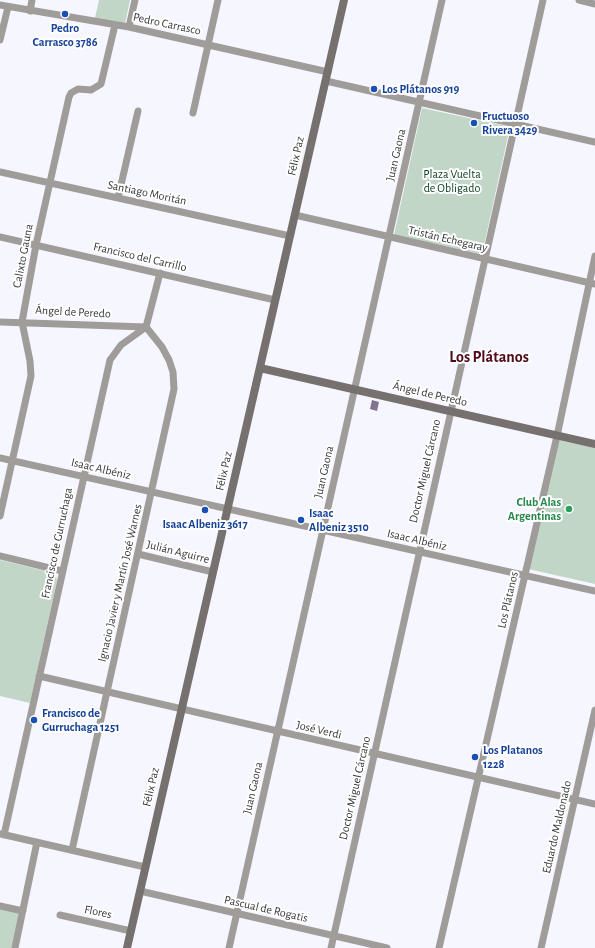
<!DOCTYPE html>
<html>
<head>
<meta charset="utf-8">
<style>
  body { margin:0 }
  canvas { display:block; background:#f5f6ff }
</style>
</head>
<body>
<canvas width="595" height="948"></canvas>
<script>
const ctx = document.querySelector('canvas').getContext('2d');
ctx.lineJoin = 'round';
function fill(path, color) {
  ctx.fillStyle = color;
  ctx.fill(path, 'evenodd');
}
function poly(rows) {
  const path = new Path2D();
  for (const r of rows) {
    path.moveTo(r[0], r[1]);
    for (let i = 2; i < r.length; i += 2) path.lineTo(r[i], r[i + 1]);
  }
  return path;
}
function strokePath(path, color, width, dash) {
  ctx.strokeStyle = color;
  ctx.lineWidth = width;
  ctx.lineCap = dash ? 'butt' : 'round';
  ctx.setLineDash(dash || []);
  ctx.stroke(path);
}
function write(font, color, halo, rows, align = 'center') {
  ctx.font = font + ' "Alegreya Sans",sans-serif';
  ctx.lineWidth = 4;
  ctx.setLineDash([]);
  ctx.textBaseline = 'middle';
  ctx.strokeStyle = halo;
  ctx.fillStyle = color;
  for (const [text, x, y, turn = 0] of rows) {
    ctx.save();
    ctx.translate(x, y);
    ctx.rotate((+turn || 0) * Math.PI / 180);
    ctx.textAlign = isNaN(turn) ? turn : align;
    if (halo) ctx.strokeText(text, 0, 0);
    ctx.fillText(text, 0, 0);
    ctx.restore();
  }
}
fill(poly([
  [99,0,130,0,125,24,95,18],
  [422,108,510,127,482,254,394,235],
  [558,440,595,448,595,584,528,569],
  [0,560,54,573,56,575,57,581,30,703,0,696],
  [0,908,22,914,15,948,0,948]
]), '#c1d6c6');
fill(poly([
  [372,400,379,402,377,411,370,409]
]), '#83738f');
strokePath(poly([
  [579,0,595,4],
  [0,5,129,27,328,72],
  [30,11,32,0],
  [129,27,135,0],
  [0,40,8,7],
  [326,81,595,142],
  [193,113,218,0],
  [0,172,290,236],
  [118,198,138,111],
  [295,215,595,284],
  [0,237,275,300],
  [0,322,146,327],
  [0,458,595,591],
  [0,516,31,376,30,361,22,322,36,245,69,97,71,93,78,89,91,90,101,84,115,25],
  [138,554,213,572],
  [0,556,62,571],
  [39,676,595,804],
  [1,834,145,867],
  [4,835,110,360,121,345,146,327,160,273],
  [72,850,174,389,173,372,169,360,162,347,146,327],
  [140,891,387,948],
  [0,906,23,911],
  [60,915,131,931],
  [15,948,37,842],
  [229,948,442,0],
  [331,948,543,0],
  [439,948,557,436,595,256],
  [541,948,595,710]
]), '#a09c9a', 7);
strokePath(poly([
  [260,368,595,444],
  [127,948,344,0]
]), '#76716e', 8);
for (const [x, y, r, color] of [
  [65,14,4,"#1a4fb4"],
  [374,89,4,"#1a4fb4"],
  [474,123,4,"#1a4fb4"],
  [569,509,4,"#2e9e5b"],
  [205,510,4,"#1a4fb4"],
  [301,520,4,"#1a4fb4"],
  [34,720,4,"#1a4fb4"],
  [475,757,4,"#1a4fb4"]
]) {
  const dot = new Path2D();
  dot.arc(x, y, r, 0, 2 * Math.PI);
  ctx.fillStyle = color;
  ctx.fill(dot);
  strokePath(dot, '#fff', 1.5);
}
write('12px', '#38383b', '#fff', [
  ["Pedro Carrasco",167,24,12],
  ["Juan Gaona",396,155,-77],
  ["Félix Paz",296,156,-77],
  ["Santiago Moritán",147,193,12],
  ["Tristán Echegaray",448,239,13],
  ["Calixto Gauna",23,256,-79],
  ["Francisco del Carrillo",140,257,13],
  ["Ángel de Peredo",73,312,3],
  ["Ángel de Peredo",430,394,13],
  ["Isaac Albéniz",101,469,13],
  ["Félix Paz",224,471,-77],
  ["Doctor Miguel Cárcano",425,471,-77],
  ["Juan Gaona",324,472,-77],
  ["Isaac Albéniz",417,540,13],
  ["Francisco de Gurruchaga",57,543,-78],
  ["Julián Aguirre",178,552,14],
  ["Ignacio Javier y Martín José Warnes",120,583,-77],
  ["Los Plátanos",508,600,-77],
  ["José Verdi",319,730,13],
  ["Félix Paz",151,787,-77],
  ["Juan Gaona",253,788,-77],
  ["Doctor Miguel Cárcano",355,788,-77],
  ["Eduardo Maldonado",557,827,-77],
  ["Pascual de Rogatis",266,909,13],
  ["Flores",98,912,12]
]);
write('bold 12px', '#164399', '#fff', [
  ["Pedro",65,28,"center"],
  ["Carrasco 3786",65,42,"center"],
  ["Los Plátanos 919",382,89],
  ["Fructuoso",482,116],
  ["Rivera 3429",482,130],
  ["Isaac",309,513],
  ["Albeniz 3510",309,527],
  ["Isaac Albeniz 3617",205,524,"center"],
  ["Francisco de",42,713],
  ["Gurruchaga 1251",42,727],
  ["Los Platanos",483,750],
  ["1228",483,764]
], 'left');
write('12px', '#083d1e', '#fff', [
  ["Plaza Vuelta",452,174],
  ["de Obligado",452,188]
]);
write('bold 12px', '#27864d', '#fff', [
  ["Club Alas",561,502],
  ["Argentinas",561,516]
], 'right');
write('bold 16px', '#500a19', '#fff', [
  ["Los Plátanos",489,357]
]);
</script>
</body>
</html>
